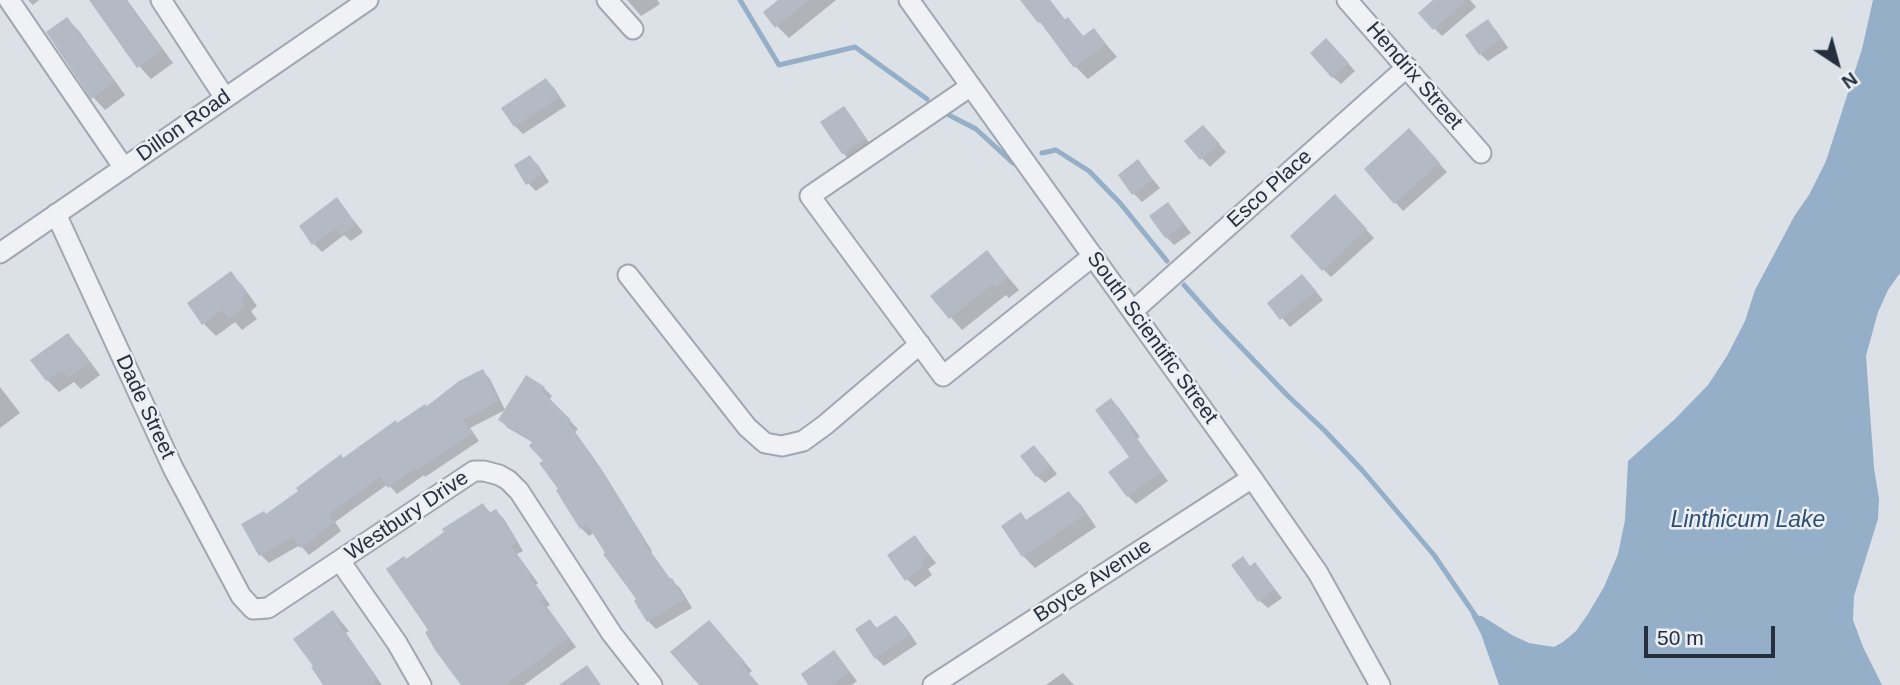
<!DOCTYPE html>
<html>
<head>
<meta charset="utf-8">
<style>
  body { margin:0 }
  #map { position:relative; width:1900px; height:685px; overflow:hidden; background:#dce0e7; font-family:Helvetica,sans-serif }
  canvas { display:block }
  .north { position:absolute; left:1802px; top:28px; width:70px; height:70px; -webkit-text-stroke:5px #ebeff4; paint-order:stroke; rotate:144deg; font-size:19px; font-weight:700; line-height:28px; text-align:center; color:#252f3d }
  .north::after { content:''; display:block; margin:auto; width:24px; height:32px; background:#252f3d; clip-path:polygon(50% 0,100% 100%,50% 72%,0 100%) }
  .scale { position:absolute; left:1644px; top:626px; width:131px; height:32px; box-sizing:border-box; border:4px solid #252f3d; border-top:0; padding-left:9px; font-size:21px; line-height:24px; white-space:nowrap; color:#252f3d; -webkit-text-stroke:5px #ebeff4; paint-order:stroke }
</style>
</head>
<body>
<div id="map">
<canvas width="1900" height="685"></canvas>
<div class="north">N</div>
<div class="scale">50 m</div>
</div>
<script>
const ctx = document.querySelector('canvas').getContext('2d');
ctx.lineJoin = 'round';
function fill(path, color) {
  ctx.fillStyle = color;
  ctx.fill(path, 'evenodd');
}
function poly(rows) {
  const path = new Path2D();
  for (const r of rows) {
    path.moveTo(r[0], r[1]);
    for (let i = 2; i < r.length; i += 2) path.lineTo(r[i], r[i + 1]);
  }
  return path;
}
function strokePath(path, color, width, dash) {
  ctx.strokeStyle = color;
  ctx.lineWidth = width;
  ctx.lineCap = dash ? 'butt' : 'round';
  ctx.setLineDash(dash || []);
  ctx.stroke(path);
}
function write(font, color, halo, rows, align = 'center') {
  ctx.font = font + ' Helvetica,sans-serif';
  ctx.lineWidth = 5;
  ctx.setLineDash([]);
  ctx.textBaseline = 'middle';
  ctx.strokeStyle = halo;
  ctx.fillStyle = color;
  for (const [text, x, y, turn = 0] of rows) {
    ctx.save();
    ctx.translate(x, y);
    ctx.rotate((+turn || 0) * Math.PI / 180);
    ctx.textAlign = isNaN(turn) ? turn : align;
    if (halo) ctx.strokeText(text, 0, 0);
    ctx.fillText(text, 0, 0);
    ctx.restore();
  }
}
fill(poly([
  [1873,0,1900,0,1900,273,1888,290,1878,312,1866,356,1874,468,1879,499,1878,519,1854,596,1853,620,1863,647,1882,685,1499,685,1481,634,1471,615,1482,616,1512,635,1529,643,1554,647,1563,642,1576,631,1588,614,1604,587,1618,554,1625,520,1628,461,1675,419,1708,385,1727,356,1745,321,1755,290,1795,215,1809,195,1826,161,1862,49]
]), '#95afc8');
fill(poly([
  [28,0,39,0,33,5],
  [97,0,127,0,173,63,151,79,139,66],
  [627,0,657,0,660,4,641,16],
  [781,0,836,0,789,38,777,26],
  [1023,0,1050,0,1066,21,1068,19,1084,37,1094,30,1117,57,1088,79,1076,67],
  [1436,0,1470,0,1476,7,1442,36,1434,28],
  [67,19,79,31,125,95,105,110,93,97],
  [1488,22,1496,30,1508,48,1488,61,1480,54],
  [1334,48,1355,71,1341,84,1333,77],
  [546,80,554,88,566,106,523,134,515,126],
  [843,108,851,116,872,147,851,161,843,153,822,123],
  [1211,135,1226,152,1210,167,1186,141],
  [1416,138,1447,172,1403,211,1366,169],
  [530,157,538,165,549,182,536,191,528,183],
  [1138,162,1160,188,1142,202,1134,194],
  [337,200,363,232,351,241,344,235,322,252,314,244],
  [1168,204,1191,233,1174,245,1166,237],
  [1343,205,1374,238,1331,277,1323,269],
  [987,253,1019,290,1009,298,1006,295,962,330,932,296],
  [230,273,242,285,257,306,251,311,257,319,242,330,235,322,216,336,204,324],
  [1310,284,1323,300,1290,327,1269,303],
  [68,336,80,348,100,375,81,389,74,382,59,392,47,380],
  [482,371,490,379,505,410,470,428,479,441,425,477,424,475,397,494,388,484,335,522,341,531,309,555,300,545,269,563,261,555,244,525,267,516,343,460,398,425,427,408],
  [0,387,20,413,0,428],
  [544,388,552,396,549,400,578,429,575,432,600,467,652,551,651,552,671,580,680,588,692,608,656,629,648,621,639,600,594,533,589,536,581,528,534,443,508,428,500,420],
  [1111,400,1119,408,1140,437,1137,439,1168,481,1136,504,1128,496,1131,457],
  [1042,455,1057,474,1045,483,1037,476],
  [1069,493,1081,505,1096,527,1035,568,1023,556,1020,514,1027,521],
  [483,505,492,514,496,511,504,519,523,551,517,554,538,583,536,585,550,605,547,607,576,647,524,685,463,685,430,631,406,561],
  [915,537,936,563,928,569,932,575,915,587,907,579],
  [1255,564,1282,598,1268,608,1260,601,1251,567],
  [333,612,349,631,346,633,382,685,326,685],
  [896,617,904,625,917,644,884,666,876,658,870,621,878,629],
  [717,631,752,671,748,674,758,685,702,685],
  [834,652,857,681,852,685,811,685],
  [1063,673,1074,685,1046,685]
]), '#0003');
strokePath(poly([
  [740,0,779,65,855,47,927,99],
  [945,113,976,129,1013,163],
  [1042,153,1056,150,1089,171,1120,203,1167,261],
  [1184,285,1216,321,1287,395,1325,431,1362,470,1434,555,1477,618]
]), '#95afc8', 5);
fill(poly([
  [89,0,126,0,162,50,137,68],
  [778,0,809,0,775,28,763,12],
  [1020,0,1049,0,1064,20,1068,17,1083,36,1094,28,1106,44,1074,68,1040,22,1038,23],
  [1433,0,1467,0,1433,30,1418,13],
  [67,17,115,82,91,99,46,32],
  [1488,19,1501,39,1479,55,1465,35],
  [1326,38,1349,63,1332,78,1310,53],
  [546,78,559,97,514,127,501,108],
  [844,106,866,138,842,154,820,122],
  [1203,125,1220,144,1200,160,1184,141],
  [1409,128,1440,163,1394,204,1364,169],
  [530,155,543,174,526,185,514,165],
  [1138,159,1153,180,1132,195,1118,175],
  [1335,194,1367,229,1322,271,1290,236],
  [337,197,356,224,341,235,336,228,312,245,299,226],
  [1168,202,1184,224,1165,238,1149,216],
  [987,250,1008,277,996,287,993,284,949,319,930,296],
  [231,271,247,293,240,298,246,306,229,319,222,310,202,325,187,303],
  [1302,274,1316,291,1280,320,1267,303],
  [68,333,89,362,68,378,62,370,46,381,30,360],
  [483,369,499,401,463,420,473,433,416,470,415,468,388,488,380,477,329,514,335,522,300,548,292,537,259,556,241,524,264,511,266,514,298,491,296,488,341,454,343,458,396,420,397,423,425,404,427,406,459,381],
  [526,375,545,387,542,391,571,420,568,423,593,457,646,543,644,544,670,579,672,578,685,599,647,622,634,601,636,599,603,554,605,553,587,524,580,529,563,502,556,490,558,489,539,463,543,461,529,446,533,441,498,420],
  [1111,398,1133,429,1131,430,1161,472,1127,497,1108,472,1129,457,1095,410],
  [1034,445,1050,466,1036,477,1020,456],
  [1069,491,1085,514,1022,557,1001,526,1021,512,1026,520],
  [483,503,489,513,496,509,517,542,511,546,532,575,529,576,544,596,540,599,569,638,505,685,461,685,435,650,425,632,428,630,386,569,404,556,406,559,444,532,442,529],
  [915,535,929,555,921,561,925,566,905,581,887,555],
  [1243,556,1250,566,1255,562,1275,589,1258,602,1231,565],
  [333,610,342,623,339,624,378,680,369,685,323,685,311,667,313,666,293,639],
  [896,615,910,635,875,659,855,629,870,619,876,628],
  [709,620,745,662,742,665,759,685,699,685,670,652],
  [834,650,850,672,833,685,808,685,801,674],
  [587,665,601,685,559,685]
]), '#b3bac3');
const minor = poly([
  [9,0,124,168],
  [161,0,225,98],
  [607,0,633,29],
  [909,0,1252,478,1318,573,1380,685],
  [1347,0,1481,153],
  [971,86,810,196,943,376,1093,256],
  [56,214,173,468,241,596,253,609,268,608,474,471,484,471,499,475,508,480,519,491,612,634,652,685],
  [0,253,368,0],
  [628,275,747,427,765,443,782,446,803,441,825,425,920,344],
  [1133,311,1407,67],
  [340,561,397,643,421,685],
  [933,685,1252,478]
]);
strokePath(minor, '#a1a7b1', 23);
strokePath(minor, '#eff1f5', 19);
write('21px', '#252f3d', '#ebeff4', [
  ["Hendrix Street",1414,76,49],
  ["Dillon Road",184,126,-35],
  ["Esco Place",1270,189,-42],
  ["South Scientific Street",1152,338,54],
  ["Dade Street",145,407,65],
  ["Westbury Drive",407,516,-34],
  ["Boyce Avenue",1093,581,-33]
]);
write('italic 23px', '#2f4e72', '#ebeff4', [
  ["Linthicum Lake",1748,521]
]);
</script>
</body>
</html>
